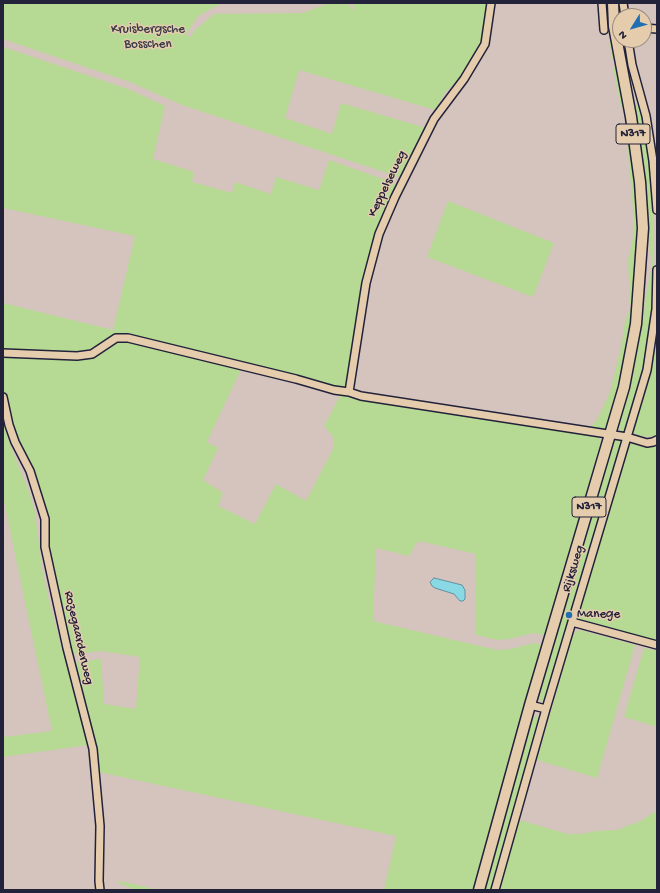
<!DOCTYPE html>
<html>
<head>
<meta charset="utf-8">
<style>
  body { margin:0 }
  #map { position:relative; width:660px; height:893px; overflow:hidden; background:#d5c4bd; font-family:"Gochi Hand",sans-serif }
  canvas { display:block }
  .frame { position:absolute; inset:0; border:4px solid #22223b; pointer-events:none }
  .north { position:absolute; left:612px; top:8px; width:40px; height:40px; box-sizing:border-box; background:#e5ccad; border:1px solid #97887f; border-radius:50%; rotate:233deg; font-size:11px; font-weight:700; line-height:16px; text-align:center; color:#22223b }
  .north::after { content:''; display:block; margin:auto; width:14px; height:18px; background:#1f6fb2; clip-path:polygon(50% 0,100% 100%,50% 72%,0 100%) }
</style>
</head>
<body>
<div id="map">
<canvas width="660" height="893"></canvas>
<div class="frame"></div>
<div class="north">N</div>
</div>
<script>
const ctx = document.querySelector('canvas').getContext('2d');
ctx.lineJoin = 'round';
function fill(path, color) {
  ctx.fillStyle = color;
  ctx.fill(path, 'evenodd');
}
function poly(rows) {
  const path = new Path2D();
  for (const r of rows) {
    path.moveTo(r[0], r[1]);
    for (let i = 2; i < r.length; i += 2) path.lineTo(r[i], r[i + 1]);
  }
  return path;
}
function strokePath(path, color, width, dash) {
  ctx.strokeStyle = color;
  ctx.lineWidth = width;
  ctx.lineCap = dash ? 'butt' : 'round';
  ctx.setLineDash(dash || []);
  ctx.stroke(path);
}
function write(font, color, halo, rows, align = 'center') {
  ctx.font = font + ' "Gochi Hand",sans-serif';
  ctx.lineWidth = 3;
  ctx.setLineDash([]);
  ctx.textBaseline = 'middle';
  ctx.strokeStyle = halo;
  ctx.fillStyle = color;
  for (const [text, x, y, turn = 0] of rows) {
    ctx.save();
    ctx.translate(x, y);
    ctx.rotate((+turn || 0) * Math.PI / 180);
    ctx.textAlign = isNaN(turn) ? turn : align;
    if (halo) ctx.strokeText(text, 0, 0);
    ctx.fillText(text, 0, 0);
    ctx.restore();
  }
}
fill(poly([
  [3,3,222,3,198,16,186,35,191,37,194,31,214,14,303,13,329,3,347,3,353,10,354,3,489,3,486,27,478,50,462,78,446,91,435,110,299,70,285,118,332,134,341,103,426,128,402,176,399,177,182,105,130,82,3,39],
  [605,3,607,3,615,59,612,59],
  [3,47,128,89,165,106,153,159,194,172,192,182,232,193,235,182,271,194,276,177,319,190,329,160,394,183,396,186,395,190,374,238,366,265,347,384,344,388,335,388,297,376,118,333,90,351,74,352,3,349,3,303,113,330,135,236,3,208],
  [616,66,623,103,623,107,621,108,613,67],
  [627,67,628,67,630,75,633,78,630,82,636,105,640,107,646,134,639,135],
  [640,140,647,140,654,205,653,307,651,307,651,310,653,311,641,380,626,431,623,433,619,431,619,423,635,356,643,309,646,309,646,306,644,306,652,264,647,228,644,167],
  [627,141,630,142,636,185,638,220,637,234,633,264,634,282,633,304,630,304,628,260,633,238,634,220],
  [448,201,554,243,533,297,427,257],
  [630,308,634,308,633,320,620,380,609,425,606,429,598,430,591,427,598,418,610,392,621,347,625,321],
  [657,317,657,435,654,436,640,437,631,432],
  [117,340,129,342,241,369,207,442,218,448,203,480,223,493,218,506,255,524,276,484,306,501,334,447,333,437,324,426,341,394,359,399,599,437,601,442,545,636,534,633,509,639,497,640,476,635,476,554,419,541,415,545,411,553,409,556,376,548,373,621,497,650,511,649,534,643,542,645,509,756,508,770,474,890,384,890,396,836,99,772,96,754,71,663,101,659,104,704,136,709,140,657,101,651,69,655,39,506,9,423,3,392,3,357,82,360,94,357,108,348],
  [3,421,10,445,29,492,35,512,42,569,50,605,88,745,3,757,3,737,52,731,3,497],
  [617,439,624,440,546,700,543,702,541,701,539,699,573,572,613,440],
  [629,443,646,448,651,447,657,443,657,642,577,620],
  [580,630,635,645,597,778,537,760,573,634],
  [644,648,657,651,657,727,624,717],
  [537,715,540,718,492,890,484,890,506,811,533,719],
  [657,810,657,890,499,890,519,820,568,834,581,834,596,831,618,830,627,826,641,821],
  [119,881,160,890,135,890,117,882]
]), '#b6d993');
const water = poly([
  [434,578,462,585,465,590,465,599,463,601,460,601,454,594,435,588,432,586,430,582,434,578]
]);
fill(water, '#89d9e4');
strokePath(water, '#6090a0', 1);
const street = poly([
  [602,3,604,30],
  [623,3,625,16],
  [644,28,657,29],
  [628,40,632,65,646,116,653,161,657,210],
  [634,139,649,137],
  [3,353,77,356,92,354,116,338,128,338,296,379,334,390,349,392,361,396,627,437,647,443,653,442,657,440],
  [349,392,366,283,379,234,395,197,434,119,464,79,485,44,491,3],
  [3,397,9,425,15,442,30,471,45,519,45,547,67,648,93,749,100,826,99,881,100,890],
  [572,622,657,645],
  [530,705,546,709],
  [495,890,546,709,647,370,656,309,657,270]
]);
const primary = poly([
  [479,890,530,705,624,387,636,324,643,228,640,182,631,117,614,26,613,3]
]);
strokePath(street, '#22223b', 10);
strokePath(primary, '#22223b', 13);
strokePath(street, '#e5ccad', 7);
strokePath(primary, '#e5ccad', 10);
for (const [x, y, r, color] of [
  [569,615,4,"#1f6fb2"]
]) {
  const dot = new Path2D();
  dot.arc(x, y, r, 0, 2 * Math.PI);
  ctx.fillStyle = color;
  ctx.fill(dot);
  strokePath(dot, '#e5ccad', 1.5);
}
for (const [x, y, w] of [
  [633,134,34],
  [589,507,34]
]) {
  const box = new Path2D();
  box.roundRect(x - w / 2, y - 10, w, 20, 3);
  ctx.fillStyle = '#e5ccad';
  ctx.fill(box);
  strokePath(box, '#22223b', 1);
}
write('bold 12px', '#22223b', null, [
  ["N317",633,134],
  ["N317",589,507]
]);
write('13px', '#383d48', '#e5ccad', [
  ["Kruisbergsche",148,30],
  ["Bosschen",148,45]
]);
write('13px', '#22223b', '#e5ccad', [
  ["Keppelseweg",388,184,-64],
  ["Rijksweg",574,569,-73],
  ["Rozegaarderweg",78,638,77]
]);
write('13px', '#22223b', '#e5ccad', [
  ["Manege",577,615]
], 'left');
</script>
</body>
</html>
